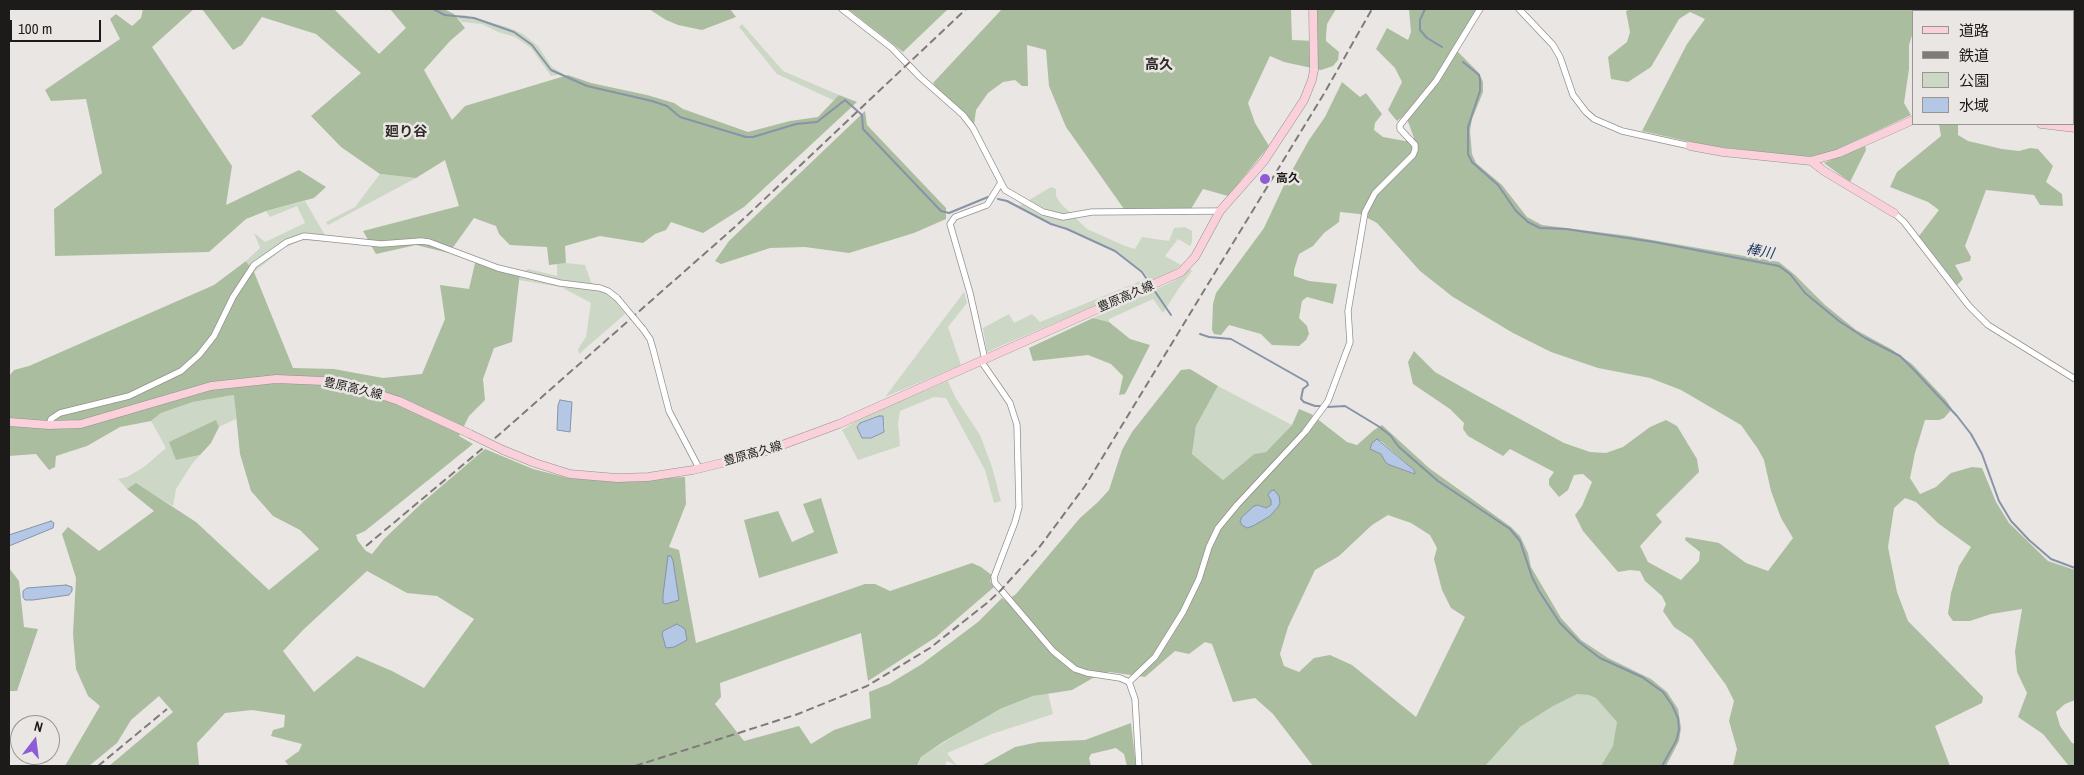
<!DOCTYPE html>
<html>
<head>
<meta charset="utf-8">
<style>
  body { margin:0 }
  #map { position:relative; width:2084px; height:775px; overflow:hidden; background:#eae6e3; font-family:"Archivo Narrow","Noto Sans JP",sans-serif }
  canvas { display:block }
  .frame { position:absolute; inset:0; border:10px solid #1d1b1a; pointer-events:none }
  .legend { position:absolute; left:1912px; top:10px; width:162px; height:115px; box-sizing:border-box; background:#eae6e3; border:1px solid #989593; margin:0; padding:6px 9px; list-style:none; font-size:15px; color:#1d1b1a }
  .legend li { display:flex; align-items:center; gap:10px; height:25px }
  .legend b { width:25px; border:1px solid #989593 }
  .north { position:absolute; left:10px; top:715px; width:50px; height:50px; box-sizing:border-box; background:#eae6e3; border:1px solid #989593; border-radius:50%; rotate:15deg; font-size:14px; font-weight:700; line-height:20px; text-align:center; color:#1d1b1a }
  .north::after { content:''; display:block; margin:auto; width:18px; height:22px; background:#8e5dd6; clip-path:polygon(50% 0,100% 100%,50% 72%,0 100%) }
  .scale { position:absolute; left:10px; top:20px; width:91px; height:22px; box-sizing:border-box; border:2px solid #1d1b1a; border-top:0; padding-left:6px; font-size:15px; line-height:18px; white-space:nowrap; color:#1d1b1a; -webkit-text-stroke:4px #eae6e3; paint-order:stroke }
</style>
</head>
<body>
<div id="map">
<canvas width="2084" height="775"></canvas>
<div class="frame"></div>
<ul class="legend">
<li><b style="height:6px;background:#fad0da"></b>道路</li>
<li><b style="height:6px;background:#7e7b79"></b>鉄道</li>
<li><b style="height:14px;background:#ccd8c5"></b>公園</li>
<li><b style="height:14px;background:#b4c7e5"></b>水域</li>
</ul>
<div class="north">N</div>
<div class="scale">100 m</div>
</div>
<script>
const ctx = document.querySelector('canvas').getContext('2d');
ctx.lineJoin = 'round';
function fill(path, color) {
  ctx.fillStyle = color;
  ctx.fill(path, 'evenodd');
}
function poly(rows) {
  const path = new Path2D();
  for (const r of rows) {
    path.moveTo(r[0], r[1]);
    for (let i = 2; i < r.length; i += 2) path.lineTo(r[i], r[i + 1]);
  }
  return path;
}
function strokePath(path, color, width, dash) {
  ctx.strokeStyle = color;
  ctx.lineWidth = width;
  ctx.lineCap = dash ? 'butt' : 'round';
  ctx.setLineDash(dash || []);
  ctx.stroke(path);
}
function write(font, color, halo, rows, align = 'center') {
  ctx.font = font + ' "Archivo Narrow","Noto Sans JP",sans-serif';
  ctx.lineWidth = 5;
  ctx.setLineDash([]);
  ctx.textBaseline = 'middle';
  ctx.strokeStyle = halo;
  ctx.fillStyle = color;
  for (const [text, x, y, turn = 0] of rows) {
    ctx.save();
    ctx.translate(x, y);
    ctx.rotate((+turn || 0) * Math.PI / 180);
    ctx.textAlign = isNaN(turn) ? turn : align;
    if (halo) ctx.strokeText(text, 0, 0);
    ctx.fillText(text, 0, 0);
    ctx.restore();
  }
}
fill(poly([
  [464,15,507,27,523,34,538,46,551,66,563,74,551,76,531,48,515,37,498,32,482,24,462,22,456,16],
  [742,24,783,71,839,95,835,101,777,74,739,27],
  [380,174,416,178,328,225,326,222,355,207],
  [1051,187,1056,189,1056,196,1061,204,1087,229,1125,246,1135,249,1142,237,1169,241,1174,228,1185,227,1192,231,1192,242,1190,246,1178,239,1165,256,1181,265,1173,272,987,352,983,328,1009,314,1014,323,1032,314,1040,322,1148,278,1144,272,1115,250,1067,228,1051,223,1019,206],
  [305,201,329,242,302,240,284,248,254,272,246,261,260,248,254,233,265,242,305,223,297,206,270,217,266,211],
  [566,263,585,265,591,282,614,300,625,314,579,354,578,349,586,337,591,303,561,287,519,280,520,272,529,269,557,276,557,264],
  [1190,269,1192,271,1179,288,1163,313,1153,299,1109,319,1109,322,1093,318,1174,281],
  [964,292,967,303,948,327,961,365,885,397],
  [948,381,955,397,980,435,992,467,1001,501,994,503,985,470,946,398,934,397,900,411,898,423,900,446,858,460,842,430,865,416],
  [878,416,883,416,885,429,862,438,857,426,860,423],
  [1218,386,1292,425,1266,452,1254,454,1223,480,1192,454,1196,426],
  [235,395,236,419,219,427,216,421,176,460,200,455,192,464,176,489,173,506,136,484,127,489,118,479,127,477,144,467,166,448,151,421,161,413,193,402],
  [1596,676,1636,691,1616,766,1466,766,1471,760],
  [1048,693,1053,714,992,734,947,753,957,766,947,761,945,766,918,766,921,757,976,722,1000,709,1033,696]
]), '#ccd8c5');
fill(poly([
  [143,9,194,9,152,47,232,166,226,205,299,170,326,187,314,198,266,211,246,219,209,252,55,256,54,209,102,173,86,99,51,101,45,90,120,39,110,19,116,14,132,26,141,18],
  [202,9,334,9,379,54,406,28,390,9,444,9,454,14,465,28,450,41,424,70,452,120,465,106,568,75,591,83,647,95,674,103,683,109,748,132,790,121,818,117,839,95,857,102,744,207,703,233,671,222,666,230,655,234,643,243,600,236,565,246,566,263,549,265,547,247,510,245,499,234,496,226,474,218,449,253,416,245,376,254,363,231,459,206,445,160,416,178,380,174,341,147,311,116,361,73,316,34,262,17,242,45,233,50],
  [649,9,730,9,736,17,702,30,678,25,666,20],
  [848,9,948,9,903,52],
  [1002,9,1291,9,1292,40,1315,41,1315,9,1336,9,1327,24,1326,36,1326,41,1339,52,1338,60,1333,66,1321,70,1284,62,1270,56,1248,103,1255,123,1269,146,1228,196,1203,189,1191,209,1124,209,1066,127,1049,86,1046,50,1027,45,1028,86,1022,86,1015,80,1003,82,988,93,976,110,974,125,963,120,933,83],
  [1409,9,1477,9,1454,48,1479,73,1483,82,1483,92,1472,119,1470,131,1472,154,1476,163,1502,185,1527,217,1542,225,1629,236,1779,262,1795,275,1825,305,1856,330,1891,349,1912,364,1946,400,1952,409,1944,418,1939,420,1925,420,1915,453,1910,478,1920,494,1936,487,1951,473,1972,467,1982,468,1996,502,2009,523,2048,561,2075,570,2075,700,2065,704,2056,712,2060,726,2072,743,2075,744,2075,766,2069,766,2043,734,2018,717,2027,693,2017,672,2015,651,2022,609,1991,614,1970,621,1953,621,1948,614,1951,593,1959,566,1971,547,1939,524,1916,502,1905,498,1894,508,1888,547,1897,592,1908,621,1983,697,1982,703,1935,726,1950,766,1733,766,1737,749,1729,721,1734,701,1726,685,1692,639,1674,627,1663,611,1666,604,1662,596,1645,581,1640,571,1630,570,1618,572,1583,531,1575,515,1582,506,1592,482,1583,474,1574,475,1568,490,1559,497,1549,485,1549,479,1554,472,1510,449,1503,456,1468,436,1463,429,1464,423,1450,409,1413,384,1408,362,1414,351,1435,372,1476,395,1564,443,1590,452,1606,453,1623,447,1650,427,1666,420,1677,426,1697,459,1699,472,1656,515,1662,522,1640,546,1648,562,1681,580,1699,561,1700,552,1685,540,1686,537,1719,543,1746,563,1768,571,1793,538,1781,518,1771,491,1764,460,1758,449,1741,425,1681,390,1650,378,1598,368,1551,352,1513,333,1453,297,1420,271,1377,223,1360,214,1340,212,1339,222,1324,233,1313,246,1299,254,1294,270,1294,276,1309,281,1337,284,1333,304,1307,297,1302,301,1299,318,1307,326,1309,334,1306,340,1299,346,1272,345,1261,334,1229,325,1221,335,1214,334,1212,330,1213,304,1216,293,1264,228,1285,183,1309,140,1325,117,1342,82,1360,97,1366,93,1382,114,1375,123,1374,130,1383,137,1405,141,1414,138,1407,119,1402,117,1397,121,1388,110,1402,82,1395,68,1376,49,1387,28,1408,40,1411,32],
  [1631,9,1920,9,1919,11,1913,11,1913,32,1909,45,1909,69,1904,103,1911,115,1834,151,1808,157,1708,146,1642,131,1687,44,1705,19,1690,12,1679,19,1651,67,1628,82,1611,79,1608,57,1627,42,1630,32,1626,11],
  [865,111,867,125,946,208,946,219,914,233,849,253,805,247,770,248,721,264,715,261,729,241],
  [1939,124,1958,124,1958,135,1968,141,2002,149,2019,151,2030,148,2038,149,2053,166,2046,182,2062,194,2063,206,2040,205,2034,195,1986,190,1965,246,1971,257,1970,261,1955,265,1963,279,1957,285,1919,236,1939,210,1928,202,1890,187,1897,172,1941,136],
  [1865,145,1866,150,1850,182,1824,163],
  [476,259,520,272,512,342,494,348,483,379,485,400,469,416,459,436,473,444,365,531,356,535,358,541,366,551,372,554,384,539,423,502,485,449,533,469,568,478,608,481,685,477,686,504,669,547,679,550,696,643,865,584,875,584,890,591,972,563,981,567,993,576,990,581,994,587,936,637,868,681,861,633,720,683,721,697,715,704,744,741,799,726,811,744,834,730,871,718,869,692,889,684,922,664,978,622,1002,598,1006,601,1016,594,1080,518,1098,502,1109,490,1122,450,1132,432,1181,370,1190,369,1218,386,1196,426,1192,454,1223,480,1254,454,1266,452,1292,425,1299,409,1311,414,1347,442,1357,445,1374,430,1382,425,1429,468,1511,527,1520,536,1528,553,1531,567,1561,618,1581,640,1608,658,1651,679,1667,692,1678,709,1681,728,1679,741,1666,766,1601,766,1613,746,1617,722,1596,698,1589,695,1577,694,1553,706,1520,727,1485,766,1313,766,1273,714,1255,698,1233,702,1212,644,1205,642,1189,654,1175,651,1145,677,1109,672,1093,678,1072,690,1033,696,1000,709,943,742,921,757,917,766,289,766,285,761,299,751,302,744,271,736,273,730,284,727,285,715,252,710,225,713,197,743,199,766,109,766,173,712,159,696,131,720,117,743,89,766,65,766,100,706,88,696,76,669,73,634,76,578,62,534,68,527,99,551,154,511,127,489,136,483,196,522,269,590,319,549,300,530,273,516,251,491,240,454,234,395,193,402,161,413,151,421,120,427,87,446,56,456,55,467,49,470,36,454,9,456,9,376,14,370,29,366,214,285,246,261,254,272,293,368,334,369,383,378,422,374,445,319,440,285,469,289],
  [1381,441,1414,470,1415,474,1390,465,1386,463,1381,454,1371,449,1372,443],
  [1271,500,1278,507,1265,519,1242,517,1258,505,1266,508,1268,507,1271,505],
  [1388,515,1411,523,1430,535,1437,548,1434,559,1442,590,1451,608,1465,617,1416,717,1352,665,1330,655,1314,658,1299,672,1284,666,1280,654,1288,627,1315,570,1339,556,1372,525],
  [367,571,407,593,437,596,474,619,424,688,392,671,357,656,314,692,283,651,304,629],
  [1093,318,1109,322,1130,339,1150,345,1125,394,1119,395,1123,376,1111,364,1088,355,1033,361,1029,348],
  [216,420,219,427,211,443,200,455,176,460,169,442],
  [821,498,838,553,759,578,744,520,778,511,792,542,814,532,803,504],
  [9,568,19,581,24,627,38,629,17,691,9,691],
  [1131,723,1136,766,1127,766,1124,754,1116,748,1091,754,1089,758,1091,766,981,766,1015,747,1039,742,1085,740]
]), '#abbd9f');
const water = poly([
  [560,400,572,402,570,432,557,430,558,405,560,400],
  [879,416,883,416,884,432,871,438,862,438,857,427,860,423,879,416],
  [1377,439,1414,470,1415,474,1390,465,1386,463,1381,454,1370,449,1372,443,1377,439],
  [1274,490,1279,496,1280,503,1278,507,1270,516,1253,526,1247,528,1242,525,1240,521,1242,517,1254,506,1258,505,1266,508,1271,505,1271,500,1268,495,1271,491,1274,490],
  [51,521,54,523,53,528,9,546,9,535,51,521],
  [668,556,671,556,673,561,679,600,666,604,663,603,663,595,668,556],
  [66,585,72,587,72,591,69,595,33,600,25,600,23,597,23,591,27,588,66,585],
  [677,624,685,629,687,640,674,647,666,648,662,634,663,631,677,624]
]);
fill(water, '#b4c7e5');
strokePath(water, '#8793a8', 1);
strokePath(poly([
  [433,9,445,15,474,18,514,32,532,45,551,70,587,86,652,101,667,106,680,117,746,137,753,137,796,124,817,122,845,100,862,115,863,129,941,211,949,213,988,197],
  [1425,9,1420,20,1420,30,1427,38,1442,47],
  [1463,62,1479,75,1480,80,1480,91,1468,127,1468,154,1472,162,1498,185,1516,211,1528,222,1540,228,1566,229,1654,242,1779,266,1790,274,1805,293,1839,321,1865,338,1900,356,1916,372,1957,416,1971,434,1982,454,1999,501,2011,521,2029,540,2051,559,2075,568],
  [998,199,1007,201,1051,224,1067,229,1115,251,1142,272,1148,281],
  [1154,290,1171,315],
  [1200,334,1209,337,1231,339,1307,382,1308,385,1303,389,1301,399,1304,402,1315,406,1322,406],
  [1327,407,1345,406,1378,426,1390,435,1399,447,1438,481,1510,529,1520,541,1532,577,1539,591,1560,623,1579,642,1600,658,1642,677,1663,692,1672,705,1678,718,1679,730,1676,741,1662,766]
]), '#8793a8', 2);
const street = poly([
  [842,9,892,48,920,77,963,115,973,128,1005,190,1043,212,1063,217,1092,212,1220,211],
  [1519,9,1553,45,1560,57,1573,95,1586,112,1594,119,1622,131,1690,146],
  [1894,213,1904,222,1969,306,1988,325,2075,379],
  [643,329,650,339,653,349,669,411,699,468],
  [985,360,970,293,950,224,955,217,987,205,1000,184],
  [981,361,1010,403,1017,425,1019,507,1015,522,994,577,995,583,1053,651,1075,669,1087,673,1120,678,1129,682,1135,699,1139,766],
  [49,425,51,419,60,413,129,396,181,371,199,355,214,336,233,297,254,265,287,242,304,236,381,244,421,241,429,242,498,268,560,283,600,288,608,291,617,298],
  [1129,682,1155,657,1183,612,1199,579,1209,547,1218,528,1237,505,1305,432,1328,401,1350,342,1348,311,1365,212,1375,193,1413,155,1415,150,1415,145,1400,129,1400,125,1436,81,1480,9]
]);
const secondary = poly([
  [2073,14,2075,23],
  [2041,124,2075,128],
  [1690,146,1723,152,1811,161,1839,153,1913,120],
  [1811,161,1824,171,1894,213],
  [9,422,49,425,81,424,211,386,276,379,324,381,375,393,399,401,470,434],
  [503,450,535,463,570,474,617,478,648,477,693,470,755,455,839,424,1181,272,1195,257,1220,211,1264,161,1304,100,1312,80,1314,70,1313,9]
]);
strokePath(street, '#94918e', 7);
strokePath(secondary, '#94918e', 9);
strokePath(street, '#fff', 5.5);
strokePath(secondary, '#fad0da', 8);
strokePath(poly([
  [366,546,501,433,736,226,966,9],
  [98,766,167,709],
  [635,766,798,714,867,686,930,648,987,603,1001,590,1038,549,1085,486,1325,92,1372,9]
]), '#7e7b79', 2, [8, 4]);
const streetBridge = poly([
  [617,298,643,329]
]);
const secondaryBridge = poly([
  [470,434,503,450]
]);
strokePath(streetBridge, '#94918e', 7, []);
strokePath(secondaryBridge, '#94918e', 9, []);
strokePath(streetBridge, '#fff', 5.5);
strokePath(secondaryBridge, '#fad0da', 8);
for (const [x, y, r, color] of [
  [1265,179,6,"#8e5dd6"]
]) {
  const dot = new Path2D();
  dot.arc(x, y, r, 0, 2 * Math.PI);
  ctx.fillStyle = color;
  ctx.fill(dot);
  strokePath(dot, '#eae6e3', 2);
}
write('bold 12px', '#1d1b1a', '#eae6e3', [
  ["高久",1276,179]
], 'left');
write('12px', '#1d1b1a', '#eae6e3', [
  ["豊原高久線",1126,297,-23],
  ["豊原高久線",353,389,13],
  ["豊原高久線",753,454,-16]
]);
write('bold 14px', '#2c2927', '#eae6e3', [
  ["高久",1159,65],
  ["廻り谷",406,132]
]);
write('italic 14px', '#203a62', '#eae6e3', [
  ["棒川",1760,252,10]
]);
</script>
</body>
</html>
